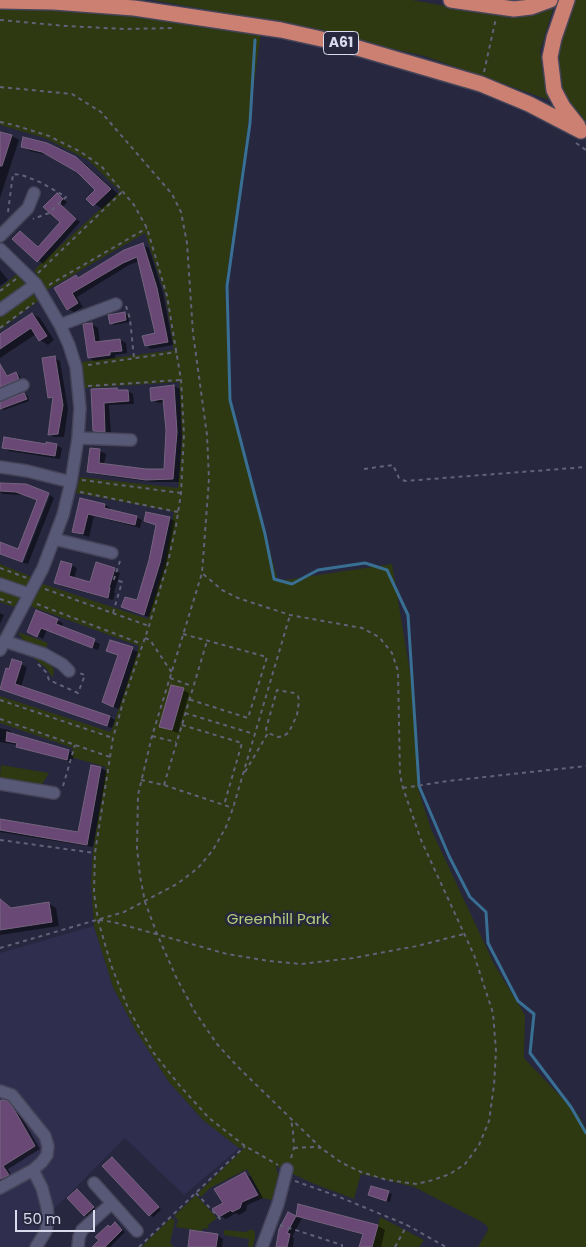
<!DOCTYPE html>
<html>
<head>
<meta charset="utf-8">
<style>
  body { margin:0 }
  #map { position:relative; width:586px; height:1247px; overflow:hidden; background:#272740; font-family:Poppins,sans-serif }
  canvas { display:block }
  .scale { position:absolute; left:15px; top:1210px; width:80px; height:22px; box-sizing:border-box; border:2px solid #dadbec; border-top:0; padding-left:6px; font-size:15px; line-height:18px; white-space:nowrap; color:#dadbec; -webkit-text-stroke:4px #272740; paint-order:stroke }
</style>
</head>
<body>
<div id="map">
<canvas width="586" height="1247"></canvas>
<div class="scale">50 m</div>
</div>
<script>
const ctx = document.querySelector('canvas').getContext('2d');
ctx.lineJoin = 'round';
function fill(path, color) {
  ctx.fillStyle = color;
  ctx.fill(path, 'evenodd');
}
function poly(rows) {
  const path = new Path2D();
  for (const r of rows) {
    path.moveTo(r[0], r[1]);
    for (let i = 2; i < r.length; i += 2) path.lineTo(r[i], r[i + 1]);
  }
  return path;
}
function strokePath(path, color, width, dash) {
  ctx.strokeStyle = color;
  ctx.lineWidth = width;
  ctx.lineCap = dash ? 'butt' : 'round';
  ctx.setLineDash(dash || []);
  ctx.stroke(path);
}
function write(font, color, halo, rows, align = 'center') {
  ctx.font = font + ' Poppins,sans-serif';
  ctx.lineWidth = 5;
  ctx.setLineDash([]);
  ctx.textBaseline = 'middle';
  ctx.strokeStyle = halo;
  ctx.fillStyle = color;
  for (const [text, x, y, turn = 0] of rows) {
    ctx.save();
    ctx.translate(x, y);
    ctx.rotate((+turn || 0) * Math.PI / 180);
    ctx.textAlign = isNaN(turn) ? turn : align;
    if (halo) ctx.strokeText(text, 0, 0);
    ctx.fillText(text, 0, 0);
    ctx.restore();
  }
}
fill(poly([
  [94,926,113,987,136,1031,169,1082,203,1120,239,1148,184,1195,125,1138,54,1209,54,1231,43,1247,0,1247,0,953]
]), '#2f2e4e');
fill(poly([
  [152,0,412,0,468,10,524,12,555,3,540,51,543,75,549,100,424,56,270,21],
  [574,0,586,0,586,126,580,121,561,89,557,70,559,51],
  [26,8,124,14,261,33,225,288,231,403,278,581,392,564,415,702,418,789,431,829,494,964,525,1015,524,1058,579,1116,586,1129,586,1247,478,1247,488,1230,487,1226,482,1222,414,1187,361,1174,354,1199,312,1183,276,1166,278,1175,272,1200,257,1197,261,1195,247,1169,210,1188,201,1197,198,1193,244,1148,239,1148,203,1120,169,1082,136,1031,113,987,94,926,91,882,93,850,106,767,71,757,73,748,0,723,0,696,111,732,139,646,30,606,43,584,148,619,165,561,174,512,76,493,80,477,178,488,182,438,179,382,85,388,82,362,174,350,165,294,145,233,47,290,34,270,120,191,88,160,45,138,0,125,0,10],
  [17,274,38,301,0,330,0,288],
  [0,564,32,577,14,607,0,602],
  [18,632,48,643,43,658,50,663,54,670,53,678,46,668,35,659],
  [1,765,49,773,41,786,0,778],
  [196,1195,217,1218,207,1226,209,1227,208,1229,203,1228,202,1231,176,1227,178,1220,174,1216],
  [380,1217,424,1240,419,1247,373,1247],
  [171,1218,175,1220,170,1243,174,1247,141,1247],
  [252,1229,255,1232,255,1238,253,1247,248,1247,249,1239,224,1235,224,1230,246,1232]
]), '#2e3911');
fill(poly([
  [2,134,12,136,19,140,0,198,0,139],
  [22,147,76,158,84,163,118,194,102,209,88,199,96,190,78,171,51,156,30,151],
  [57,194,67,202,63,207,80,222,43,264,14,239,20,232,39,248,62,222],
  [143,245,149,248,163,293,173,345,151,349,146,345,157,334,139,261,129,265,77,297,83,307,74,312,68,309,76,277,79,279],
  [0,270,8,280,0,286],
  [125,313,128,315,129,322,114,325,111,323],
  [32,314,40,318,54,340,48,345,40,340,36,334,0,358,0,335],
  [92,324,98,328,100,343,120,340,126,343,127,353,115,355,115,358,94,361,89,357],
  [54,358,60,361,68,409,64,437,54,437,49,434,54,400,50,397],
  [4,372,9,376,16,374,20,376,22,381,0,390,0,374],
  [174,386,180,389,182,436,179,482,152,482,94,474,89,471,92,450,100,451,106,454,104,465,146,470,165,470,168,430,165,402,158,403,152,400],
  [117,389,122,392,128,391,133,394,134,404,109,405,111,434,100,434,94,430,92,390],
  [24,394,28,396,29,401,4,410,1,408,0,403],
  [56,445,62,448,60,459,9,451,4,447],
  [0,484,47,494,21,562,0,554,0,543,19,551,38,501,23,495,3,494,0,492],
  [50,495,54,498,28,564,23,563],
  [81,499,105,505,110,508,110,510,136,517,142,520,140,528,94,516,89,537,79,534,73,531],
  [169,518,175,521,166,566,149,617,122,607,138,602,151,561,157,526,145,521],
  [97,564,120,573,114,592,115,593,113,600,61,586,56,583,71,565,77,568,74,579,91,584],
  [0,613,4,615,0,624],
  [57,620,63,623,62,627,100,644,98,650,47,630,43,639,29,632],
  [132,649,138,652,119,709,109,705],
  [13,661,27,667,21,687,110,717,115,720,112,728,1,689],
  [183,690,189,693,178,733,160,726],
  [0,728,9,730,14,735,25,740,69,751,74,754,72,762,23,749,18,745,0,742],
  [92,766,101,768,107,771,93,847,0,832,0,820,79,833],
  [0,899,13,909,48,903,56,908,59,926,0,935],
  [0,1102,7,1103,13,1106,21,1116,40,1149,8,1169,13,1178,0,1187],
  [112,1159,161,1210,153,1217,150,1215],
  [245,1173,251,1177,263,1198,247,1205,246,1211,239,1215,236,1213,226,1219,220,1216,224,1204],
  [371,1187,392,1194,390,1202,369,1195],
  [77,1190,96,1210,88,1217,84,1215],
  [299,1205,378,1226,385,1230,381,1247,361,1247,364,1235,302,1218,292,1237,294,1238,293,1247,277,1247,289,1213,297,1218],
  [116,1224,125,1232,110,1247,97,1247],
  [217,1235,223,1239,222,1247,189,1247]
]), '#0007');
strokePath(poly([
  [255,40,250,123,227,286,230,400,265,534,274,579,292,584,318,570,365,563,387,570,408,615,419,786,449,856,470,897,486,912,488,943,518,1001,534,1014,530,1053,571,1107,586,1133]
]), '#386f93', 3);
const building = poly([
  [0,132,12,135,2,166,0,166,0,132],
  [23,137,47,143,76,157,111,189,93,206,86,199,95,190,77,172,42,152,21,147,23,137],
  [57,193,63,199,59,203,76,219,37,262,12,239,20,231,38,247,60,222,43,207,57,193],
  [143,243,157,288,168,342,145,346,142,336,155,333,137,257,123,263,72,293,78,303,67,310,54,288,76,275,78,278,124,250,143,243],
  [125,312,126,320,110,324,108,315,125,312],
  [32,313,47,336,39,341,31,328,0,349,0,334,32,313],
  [92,323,95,342,120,339,122,351,110,352,110,355,88,358,83,324,92,323],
  [55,356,63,405,58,434,48,435,53,397,48,398,42,358,55,356],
  [0,364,7,376,16,372,19,379,0,387,0,364],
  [174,385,177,432,173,479,146,480,87,472,90,448,100,449,99,463,146,469,164,469,166,430,163,399,151,401,150,388,174,385],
  [117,388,118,390,128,390,129,401,104,403,105,432,93,431,91,389,117,388],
  [24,393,27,399,0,409,0,402,24,393],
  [4,437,46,444,46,442,57,444,55,456,2,448,4,437],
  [0,483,26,484,49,493,22,562,0,554,0,542,18,549,37,500,16,492,0,491,0,483],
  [80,498,105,504,104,508,137,516,135,525,88,514,83,534,72,532,80,498],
  [146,512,170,517,160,563,144,615,121,607,125,597,137,600,149,560,156,525,144,521,146,512],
  [61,561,72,564,69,576,90,582,96,562,115,568,109,588,110,588,108,598,54,583,61,561],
  [36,610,58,619,56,624,95,639,92,648,41,628,37,637,27,632,36,610],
  [110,640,133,647,113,707,102,702,118,655,106,651,110,640],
  [12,659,22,662,15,684,110,716,107,726,0,689,6,668,9,669,12,659],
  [171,685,184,688,172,730,159,727,171,685],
  [7,732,69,750,67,760,16,747,17,743,6,741,7,732],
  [91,765,101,767,87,845,0,830,0,819,78,832,91,765],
  [0,899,11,908,49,902,52,922,0,930,0,899],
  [2,1100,8,1101,15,1111,35,1146,3,1166,9,1175,0,1179,0,1101,2,1100],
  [112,1157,159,1207,149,1216,102,1166,112,1157],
  [245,1172,258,1195,242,1202,240,1208,232,1212,231,1210,219,1217,212,1209,223,1203,214,1189,245,1172],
  [371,1186,389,1191,386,1201,368,1195,371,1186],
  [77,1189,94,1207,84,1216,67,1198,77,1189],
  [298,1204,378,1225,372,1247,359,1247,363,1234,296,1216,298,1204],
  [288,1212,296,1216,287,1233,290,1234,287,1247,276,1247,279,1229,288,1212],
  [115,1222,122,1230,105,1247,92,1247,99,1240,95,1237,108,1225,110,1227,115,1222],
  [190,1230,218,1234,216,1247,188,1247,190,1230]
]);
fill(building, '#694876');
strokePath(building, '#76647e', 1);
const minor = poly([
  [0,236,28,208,34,193],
  [0,249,36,284,60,325,69,345,76,367,80,408,78,438,71,482,63,515,43,568,0,650],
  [0,310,36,284],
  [60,325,116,304],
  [0,395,23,385],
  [78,438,131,440],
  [0,467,27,471,71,482],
  [54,539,112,553],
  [0,584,29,594],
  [4,641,44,654,62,664,69,671],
  [0,784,54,793],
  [0,1091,12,1095,45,1136,48,1146,47,1155,42,1162,33,1170,0,1188],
  [33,1170,42,1188,47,1207,48,1218,46,1231,36,1247],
  [94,1183,137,1231],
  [78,1247,79,1237,82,1230,112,1203],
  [262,1247,278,1204,287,1169]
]);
const highway = poly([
  [451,0,514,9,531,7,550,0],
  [567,0,554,38,550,57,554,90,563,107,578,126],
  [0,1,54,2,134,8,281,30,344,44,481,84,529,104,581,131]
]);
strokePath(minor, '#454459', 14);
strokePath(highway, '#454459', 18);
strokePath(poly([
  [0,20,66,26,124,29,175,28],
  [484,72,496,18],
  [0,87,72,94,101,112,172,194,181,212,187,243,193,333,207,435,209,479,202,573,152,736,138,795,137,848,140,876,145,902,157,934,177,979,195,1012,217,1044,237,1066,321,1148,342,1163,361,1172,387,1180,417,1184,433,1180,450,1174,465,1164,479,1145,489,1121,494,1085,496,1051,493,1013,474,955,421,840,403,788,400,775,398,671,392,653,379,637,362,628,290,615,238,598,222,590,202,573],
  [0,122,14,125,49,136,81,152,102,167,134,205,147,228,167,296,181,380,184,434,181,493,176,526,168,562,149,626,124,699,113,738,95,853,94,893,98,920,111,965,128,1008,153,1052,180,1086,209,1118,245,1146,278,1165],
  [576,143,586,150],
  [8,212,13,174,22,175,42,183,66,197,49,213,33,219],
  [38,273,123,191],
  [49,285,147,228],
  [0,291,16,279],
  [126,306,130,319,134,358],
  [0,328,34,303],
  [88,365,177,352],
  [88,386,181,380],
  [364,469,393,465,399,478,405,481,586,467],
  [82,480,181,493],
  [80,492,178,512],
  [0,568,27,578],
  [45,589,149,626],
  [0,599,12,603],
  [37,604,142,644],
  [113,613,122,582,114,579,120,561],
  [183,634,267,657,248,718,188,699],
  [145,638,150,640,172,673],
  [38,664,46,672,49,680,78,693,85,675,79,673],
  [170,678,192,686],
  [0,700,113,738],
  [185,713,254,734],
  [0,719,110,757],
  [182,725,242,743,224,805],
  [152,736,176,742],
  [245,772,268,733,266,729,277,690,294,693,298,696,299,701,297,715,289,732,284,736,278,737,268,733],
  [141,780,164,785,233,808],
  [164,785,207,641],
  [63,786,75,745],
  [403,788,448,781,586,766],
  [0,840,95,853],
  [99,920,113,922,227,954,269,961,301,964,353,958,417,946,464,934],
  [0,948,124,912,177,884,198,868,213,850,226,827,233,808,290,615],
  [294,1148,313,1147,321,1148],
  [291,1158,294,1148,293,1132,291,1119],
  [295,1181,337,1196,407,1225,446,1247],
  [196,1193,222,1221],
  [280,1225,342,1245,342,1247],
  [139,1247,245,1146],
  [395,1247,407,1225]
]), '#616178', 2, [4, 4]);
strokePath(minor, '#585976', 11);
strokePath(highway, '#cb8071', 15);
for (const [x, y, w] of [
  [341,43,35]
]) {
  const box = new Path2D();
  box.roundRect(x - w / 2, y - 11.5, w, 23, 4);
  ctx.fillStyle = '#272740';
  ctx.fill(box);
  strokePath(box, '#dadbec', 1);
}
write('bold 14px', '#dadbec', null, [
  ["A61",341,43]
]);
write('15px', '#b4cd7a', '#272740', [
  ["Greenhill Park",278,920]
]);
</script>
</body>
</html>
